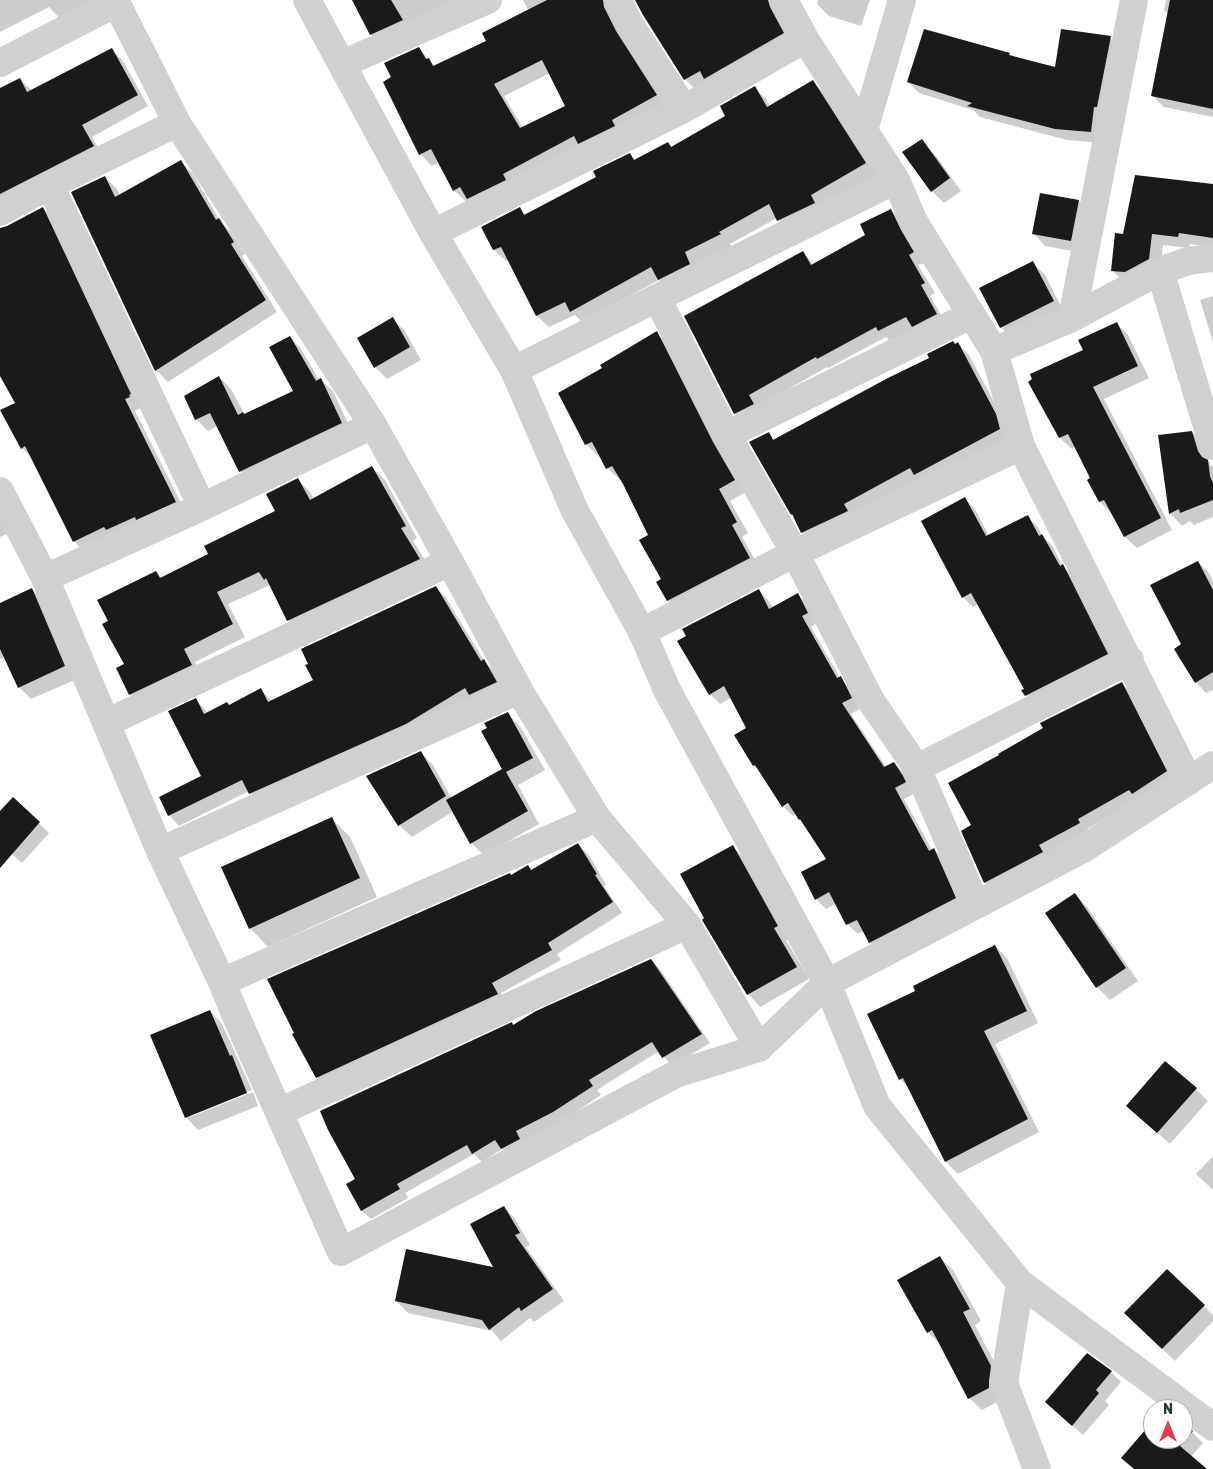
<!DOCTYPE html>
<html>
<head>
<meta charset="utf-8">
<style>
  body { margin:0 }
  #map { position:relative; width:1213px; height:1469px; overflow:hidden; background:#fff; font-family:Rubik,sans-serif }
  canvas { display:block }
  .north { position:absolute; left:1143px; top:1399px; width:50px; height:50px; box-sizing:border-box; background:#fff; border:1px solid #adadad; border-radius:50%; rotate:0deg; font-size:14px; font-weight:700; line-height:20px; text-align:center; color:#333 }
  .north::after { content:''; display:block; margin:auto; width:18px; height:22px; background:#e63946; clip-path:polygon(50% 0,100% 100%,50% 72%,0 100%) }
</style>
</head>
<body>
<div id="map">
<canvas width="1213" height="1469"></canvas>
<div class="north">N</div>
</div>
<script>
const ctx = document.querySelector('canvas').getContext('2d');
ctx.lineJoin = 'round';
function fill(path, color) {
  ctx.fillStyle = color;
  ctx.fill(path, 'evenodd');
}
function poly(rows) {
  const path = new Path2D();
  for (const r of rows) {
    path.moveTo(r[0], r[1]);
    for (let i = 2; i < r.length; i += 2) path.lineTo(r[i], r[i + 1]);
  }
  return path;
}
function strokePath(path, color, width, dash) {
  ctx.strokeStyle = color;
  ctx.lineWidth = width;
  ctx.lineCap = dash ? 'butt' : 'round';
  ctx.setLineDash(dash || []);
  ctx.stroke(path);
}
fill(poly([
  [0,0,95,0,63,22,49,7,0,32],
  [354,0,477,0,383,46,371,34],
  [523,0,620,0,667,107,466,202,454,190,439,162,432,166,420,154,393,78,419,49,435,66,488,41,528,10],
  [550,73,567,106,523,128,504,96],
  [637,0,780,0,795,45,697,91,685,79],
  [818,0,870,0,861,26,829,16,817,4],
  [1166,0,1213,0,1213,117,1164,107,1152,95,1169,15,1164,10],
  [1110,38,1122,49,1102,143,1067,140,980,117,973,110,919,93,908,82,1009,54,1013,58,1057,69],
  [112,50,123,61,148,106,92,137,104,158,0,213,0,89,20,79,31,90],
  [813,82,824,93,877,175,790,232,777,218,730,244,731,246,670,291,659,280,582,322,575,315,549,327,537,316,509,260,506,261,494,250,483,227,520,209,526,215,598,177,630,155,635,161,668,143,673,148,727,117,755,88,766,99,770,106],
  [924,144,937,157,961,191,944,203,932,191],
  [181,161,193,174,220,221,231,232,245,254,242,256,277,312,168,382,156,370,105,177,117,189,120,196],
  [1213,182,1213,248,1190,244,1189,248,1163,245,1160,271,1124,282,1112,270,1124,236,1213,185],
  [1078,201,1091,213,1083,253,1045,246,1033,233],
  [43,208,54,219,141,408,135,411,186,513,85,553,74,541,33,459,22,448,17,403,0,374,0,229,8,227],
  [891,210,901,221,924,263,918,265,935,293,930,296,947,325,890,341,886,337,828,368,827,367,759,406,745,424,735,413,803,252,814,265,867,235],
  [1033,263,1045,275,1065,314,1013,340,1001,327,981,289],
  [1213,296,1213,342,1200,300],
  [392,319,405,331,421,360,387,379,375,367],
  [1116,323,1128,335,1149,378,1104,399,1172,530,1137,548,1125,537,1113,513,1112,514,1100,502,1088,480,1092,478,1075,447,1072,449,1060,438,1084,350],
  [656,333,668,344,746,492,730,501,748,533,742,537,761,570,679,612,668,601,658,583,663,580,649,536,621,478,619,479,607,468,600,455,598,456,586,444,559,393,604,368],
  [290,337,301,349,319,380,321,380,333,391,353,434,251,483,240,471,218,426,208,431,196,419,219,377,231,389,245,415,295,392],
  [958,344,969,355,1007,426,1011,441,814,544,802,532,768,433,775,440],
  [1192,432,1204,444,1210,465,1213,467,1213,517,1194,525,1190,521,1182,526,1170,513],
  [372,467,385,480,417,538,413,541,432,571,301,633,288,620,270,585,228,604,245,637,195,662,204,678,143,707,130,694,125,665,110,622,156,572,162,578,210,554,277,511,298,480,310,492,314,499],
  [965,499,975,509,989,536,1028,517,1038,527,1043,537,1052,545,1063,567,1073,576,1117,664,1036,705,1026,695,1025,689,978,604,973,607,963,597],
  [0,508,11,532,0,537],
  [1198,562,1209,573,1213,582,1213,690,1206,693,1196,682,1183,645],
  [436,587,446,598,485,662,494,671,506,693,260,804,249,791,179,826,169,815,202,776,196,700,208,713,230,706,261,690,272,701,315,681],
  [32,589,44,602,77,679,31,699,19,687,5,657,0,659,0,605],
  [759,591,769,601,773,608,798,595,808,605,817,623,811,627,840,678,850,688,861,708,851,714,886,767,894,763,904,773,913,787,915,793,904,799,932,850,934,849,944,859,965,908,880,953,870,943,864,931,858,934,847,924,837,904,826,909,816,899,828,860,796,814,793,816,784,807,793,801,754,766,748,728,731,698,720,704,710,694],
  [1121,683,1131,692,1175,781,1138,799,1087,829,1089,832,994,892,985,883,963,832,973,825,1001,755],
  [508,714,520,726,545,770,518,785,539,824,484,855,471,843,454,811,412,837,399,825,421,753,433,765,452,799,504,770],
  [13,798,49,833,22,863,0,843,0,813],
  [331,818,350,837,377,897,268,947,250,928],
  [578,845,589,855,606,885,604,886,622,913,557,954,561,960,501,993,507,1005,327,1087,317,1077,511,876,532,871],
  [733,847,745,859,789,939,786,940,809,979,760,1007,748,994],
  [1075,894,1087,907,1138,981,1110,1000,1097,987,1046,913],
  [995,946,1007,958,1038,1023,995,1044,1039,1132,958,1174,946,1162,910,1089,900,1079,917,991],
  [651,960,660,969,710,1043,672,1066,659,1051,597,1090,601,1095,562,1121,511,1158,502,1149,482,1162,474,1154,405,1193,408,1198,371,1219,362,1211,347,1185,357,1180,514,1026],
  [210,1011,222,1024,252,1090,190,1114,190,1117,253,1092,258,1106,198,1130,186,1117],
  [1196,1089,1208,1101,1170,1144,1127,1106],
  [1213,1156,1213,1190,1196,1174],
  [504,1207,515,1219,530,1245,526,1247,564,1301,534,1322,530,1318,501,1341,492,1331,408,1313,396,1301,495,1269],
  [940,1258,953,1270,981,1321,975,1325,1003,1379,1001,1400,982,1410,969,1398,940,1344,928,1332],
  [1204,1306,1213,1315,1213,1321,1175,1361,1138,1325],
  [1111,1372,1121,1382,1105,1401,1109,1405,1083,1435,1046,1402],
  [1153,1423,1153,1439,1183,1439,1183,1426,1192,1432,1203,1443,1191,1457,1205,1469,1135,1469]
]), '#0003');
fill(poly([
  [352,0,391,0,403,20,370,35],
  [547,0,603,0,604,7,616,31,657,95,612,120,615,126,578,144,574,136,503,174,506,180,467,199,460,187,453,191,431,149,419,155,383,82,391,77,384,63,419,47,426,59,429,58,433,66,486,41,482,33],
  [542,60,565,106,520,128,494,84],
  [635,0,768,0,770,7,784,33,704,79,700,71,684,80,643,15],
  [1170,0,1213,0,1213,109,1151,96],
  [924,29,1010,53,1009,55,1055,67,1061,29,1111,36,1097,107,1094,107,1091,132,1055,129,967,106,972,103,907,82],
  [112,48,138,95,82,125,94,146,0,194,0,88,20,78,27,92],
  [813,80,866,163,811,195,815,203,777,221,769,204,719,232,721,234,685,252,690,264,658,280,651,267,570,312,565,302,536,316,501,247,493,250,481,227,520,207,524,215,596,177,593,171,630,153,634,160,668,142,671,147,725,116,720,106,755,86,767,107],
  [922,139,950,178,931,192,902,152],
  [181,160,216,220,219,218,234,242,231,244,266,300,155,371,71,192,105,176,115,197],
  [1135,175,1213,184,1213,238,1179,233,1178,237,1152,234,1149,259,1125,272,1111,271,1115,233,1123,234],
  [1040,193,1079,200,1071,241,1032,234],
  [43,207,131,394,129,395,130,397,125,399,176,502,136,520,135,517,106,530,104,527,73,542,25,446,21,449,0,410,15,403,0,376,0,228,7,226],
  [891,209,901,230,914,252,909,255,925,283,921,285,937,314,912,327,906,317,878,331,876,327,817,359,816,357,749,395,754,404,734,414,684,316,803,251,811,265,865,235,860,224],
  [1033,261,1054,301,1000,328,979,288],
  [393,317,410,347,374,368,357,338],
  [1117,322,1138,366,1093,387,1161,518,1124,537,1104,500,1099,502,1087,480,1090,478,1068,434,1059,438,1028,382,1032,379,1030,374,1083,350,1078,340],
  [657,331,713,442,735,480,719,489,737,522,732,525,750,558,667,601,656,582,661,579,639,540,648,535,623,484,612,466,606,469,592,442,585,445,558,393,602,368,600,365],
  [290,336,316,381,321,378,342,423,239,472,210,413,195,420,184,396,219,376,238,415,243,412,244,414,293,391,269,347],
  [953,341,955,344,958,342,996,414,1000,429,914,475,910,468,844,504,848,511,801,533,792,514,791,515,749,442,769,432,773,440,784,434,888,378,929,358,927,354],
  [1192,431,1198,451,1202,457,1208,460,1210,476,1213,483,1213,500,1180,513,1179,509,1169,514,1158,435],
  [372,466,406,526,401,528,420,559,287,621,266,578,264,580,259,572,217,592,233,624,184,649,192,665,129,695,116,668,124,664,102,624,108,621,97,600,156,571,160,578,208,554,204,546,275,511,266,494,298,478,310,500],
  [965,497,986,536,1028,515,1039,536,1042,534,1060,566,1063,564,1108,654,1025,696,1021,690,1024,689,971,593,962,598,921,521],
  [1198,561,1213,590,1213,672,1195,683,1174,649,1181,644,1150,585],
  [436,586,481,661,484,659,497,682,469,695,465,688,406,724,249,794,242,780,168,816,159,797,201,776,168,711,196,698,204,714,227,702,229,705,261,688,268,702,313,680,305,665,308,664,301,649],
  [32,588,65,666,18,688,0,649,0,603],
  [759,589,769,609,798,593,808,613,802,616,837,678,841,676,852,698,842,703,884,767,894,762,903,776,906,782,895,788,929,851,934,848,956,898,869,943,857,920,846,925,829,892,815,900,801,872,826,859,800,819,799,820,788,803,782,807,755,765,753,766,734,735,746,728,724,686,709,695,677,641,686,636,682,629],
  [1122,682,1167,771,1132,794,1129,790,1078,819,1080,823,1039,845,1043,852,984,883,961,831,971,825,948,783,999,755,998,754,1043,728,1040,723],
  [508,712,533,758,506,772,528,811,470,844,446,800,502,769,481,731,487,728,484,723],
  [421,751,446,796,398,826,366,776],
  [13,797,40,822,0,868,0,811],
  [332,817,360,878,249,929,221,867],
  [578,843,597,874,595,875,613,902,548,943,552,950,492,983,498,994,316,1078,292,1034,294,1033,267,979,510,873,511,875,528,865,531,870],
  [733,845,778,926,774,928,797,967,747,995,702,920,704,918,680,874],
  [1075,893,1126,968,1096,988,1045,913],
  [995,945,1027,1011,984,1031,1028,1119,945,1162,903,1078,899,1080,867,1014,915,991,913,986],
  [651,959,702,1034,662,1058,652,1042,589,1080,593,1086,553,1112,516,1131,520,1139,501,1149,495,1140,472,1154,467,1145,397,1184,400,1189,361,1211,346,1184,355,1179,328,1130,320,1111,512,1022,513,1025,536,1011],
  [210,1010,230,1056,232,1055,247,1093,185,1118,150,1035],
  [1165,1061,1197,1088,1157,1133,1126,1106],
  [504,1206,520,1233,515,1235,553,1289,521,1311,519,1307,489,1330,482,1320,395,1301,406,1249,493,1267,470,1224],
  [940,1256,970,1309,963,1312,991,1366,989,1381,989,1388,968,1399,932,1330,927,1333,897,1280],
  [1167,1269,1205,1305,1162,1349,1124,1313],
  [1087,1353,1112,1371,1096,1390,1099,1393,1072,1426,1045,1402],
  [1153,1421,1153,1439,1183,1439,1183,1424,1193,1431,1180,1446,1207,1469,1134,1469,1121,1458]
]), '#1a1a1a');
strokePath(poly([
  [115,0,177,123,373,425,450,562,519,690,597,818,687,925,759,1048],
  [307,0,433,233,514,370,574,509,642,632,667,690,827,983,877,1106,1020,1283,1213,1427],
  [618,0,629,23,684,109],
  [784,0,805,39,896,180,914,222,994,351,1021,446,1189,781],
  [0,63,116,3],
  [342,64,488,0],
  [177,123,50,185,202,507],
  [864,130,902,0],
  [0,212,50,185],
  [433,233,684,109,805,39],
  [1160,271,1213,446],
  [657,298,896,180],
  [1072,318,1134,0],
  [994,351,1072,318,1160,271,1188,261,1213,258],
  [514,370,657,298,727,435,971,315],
  [727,435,795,553,871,701,917,768,976,905],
  [0,491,45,578,160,851,222,982,235,1014,341,1252,676,1074,759,1048,827,983,1083,849,1213,765],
  [45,578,202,507,373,425],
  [642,632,795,553,1021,446],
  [106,723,450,562],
  [917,768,1130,660],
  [160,851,519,690],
  [222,982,597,818],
  [279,1112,687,925],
  [1020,1283,1004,1383,1037,1469]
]), '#d0d0d0', 28);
</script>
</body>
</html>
